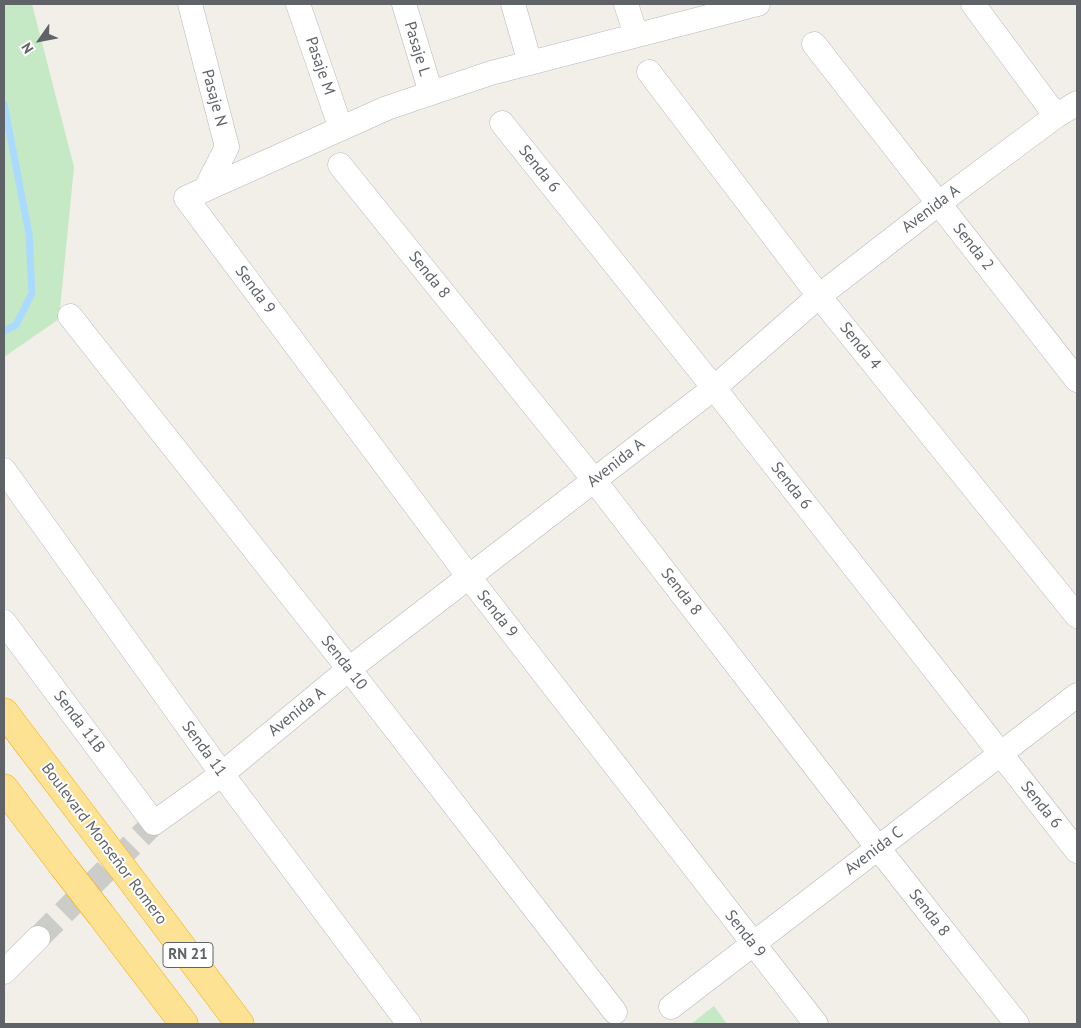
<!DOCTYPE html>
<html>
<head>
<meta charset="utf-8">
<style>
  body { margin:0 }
  #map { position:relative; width:1081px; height:1028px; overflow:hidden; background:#f1efe8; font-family:"PT Sans",sans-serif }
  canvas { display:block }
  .frame { position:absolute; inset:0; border:5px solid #5f6368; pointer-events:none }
  .north { position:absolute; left:15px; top:15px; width:50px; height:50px; -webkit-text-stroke:4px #fff; paint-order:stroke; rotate:237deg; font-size:14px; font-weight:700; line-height:20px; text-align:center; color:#5f6368 }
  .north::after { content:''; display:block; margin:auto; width:18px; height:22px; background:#5f6368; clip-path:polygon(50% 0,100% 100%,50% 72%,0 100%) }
</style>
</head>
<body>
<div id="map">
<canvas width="1081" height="1028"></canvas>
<div class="frame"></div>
<div class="north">N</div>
</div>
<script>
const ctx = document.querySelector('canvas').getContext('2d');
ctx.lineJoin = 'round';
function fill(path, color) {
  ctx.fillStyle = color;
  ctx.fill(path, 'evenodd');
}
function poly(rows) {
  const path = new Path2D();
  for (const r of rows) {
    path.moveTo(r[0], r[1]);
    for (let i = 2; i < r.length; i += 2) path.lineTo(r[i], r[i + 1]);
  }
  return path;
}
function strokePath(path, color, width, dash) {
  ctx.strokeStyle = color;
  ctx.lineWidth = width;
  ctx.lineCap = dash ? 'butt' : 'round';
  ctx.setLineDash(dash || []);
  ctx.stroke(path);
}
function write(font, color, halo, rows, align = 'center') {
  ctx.font = font + ' "PT Sans",sans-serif';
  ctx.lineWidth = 4;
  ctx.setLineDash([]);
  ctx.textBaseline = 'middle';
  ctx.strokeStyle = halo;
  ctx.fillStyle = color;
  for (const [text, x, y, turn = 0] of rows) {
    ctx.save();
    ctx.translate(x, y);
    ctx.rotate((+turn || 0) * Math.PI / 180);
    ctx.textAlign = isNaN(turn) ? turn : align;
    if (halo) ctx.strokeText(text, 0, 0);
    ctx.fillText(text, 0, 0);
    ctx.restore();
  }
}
fill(poly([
  [4,4,32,4,74,167,59,319,4,357],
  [714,1006,727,1024,691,1024]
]), '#c5e8c5');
strokePath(poly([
  [4,104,29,234,32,293,16,325,4,331]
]), '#aadaff', 7);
strokePath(poly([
  [38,938,154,823]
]), '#ccccc8', 24, [24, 12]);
const street = poly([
  [190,4,227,147,206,188],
  [298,4,341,129],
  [404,4,431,93],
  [513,4,530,63],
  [626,4,636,35],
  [758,4,491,73,387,108,186,198,469,577,816,1024],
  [973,4,1056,116],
  [814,44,1077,380],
  [649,72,819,296,1077,616],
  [502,123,714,388,1077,851],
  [340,165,594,480,878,848,1017,1024],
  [70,316,349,669,615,1012],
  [4,470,222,774,409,1024],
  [4,622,154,823,222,774,349,669,714,388,819,296,939,203,1056,116,1077,103],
  [4,972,38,938],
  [671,1007,1077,695]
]);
const highway = poly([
  [4,712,96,833],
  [4,788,63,866],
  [136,886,240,1024],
  [101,915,184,1024]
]);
strokePath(street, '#b5b8bc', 25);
strokePath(highway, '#f9ab00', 29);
strokePath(street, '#fff', 24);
strokePath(highway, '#fde293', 28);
const highwayBridge = poly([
  [96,833,136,886],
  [63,866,101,915]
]);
strokePath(highwayBridge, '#f9ab00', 29, []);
strokePath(highwayBridge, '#fde293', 28);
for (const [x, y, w] of [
  [188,955,50]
]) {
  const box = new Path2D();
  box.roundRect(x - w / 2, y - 12.5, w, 25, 4);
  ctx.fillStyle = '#fff';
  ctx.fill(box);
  strokePath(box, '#5f6368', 1);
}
write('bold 15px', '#5f6368', null, [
  ["RN 21",188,955]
]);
write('16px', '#5f6368', '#fff', [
  ["Pasaje L",417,49,73],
  ["Pasaje M",320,66,71],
  ["Pasaje N",214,98,75],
  ["Senda 6",539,169,51],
  ["Avenida A",931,209,-37],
  ["Senda 2",973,247,52],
  ["Senda 8",429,275,51],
  ["Senda 9",255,290,53],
  ["Senda 4",860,346,51],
  ["Avenida A",616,463,-38],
  ["Senda 6",791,486,52],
  ["Senda 8",681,592,52],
  ["Senda 9",497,614,52],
  ["Senda 10",344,663,52],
  ["Avenida A",297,712,-39],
  ["Senda 11B",79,722,53],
  ["Senda 11",204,749,54],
  ["Senda 6",1041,805,51],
  ["Boulevard Monseñor Romero",104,844,53],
  ["Avenida C",874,851,-37],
  ["Senda 8",929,913,52],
  ["Senda 9",745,934,52]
]);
</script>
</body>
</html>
